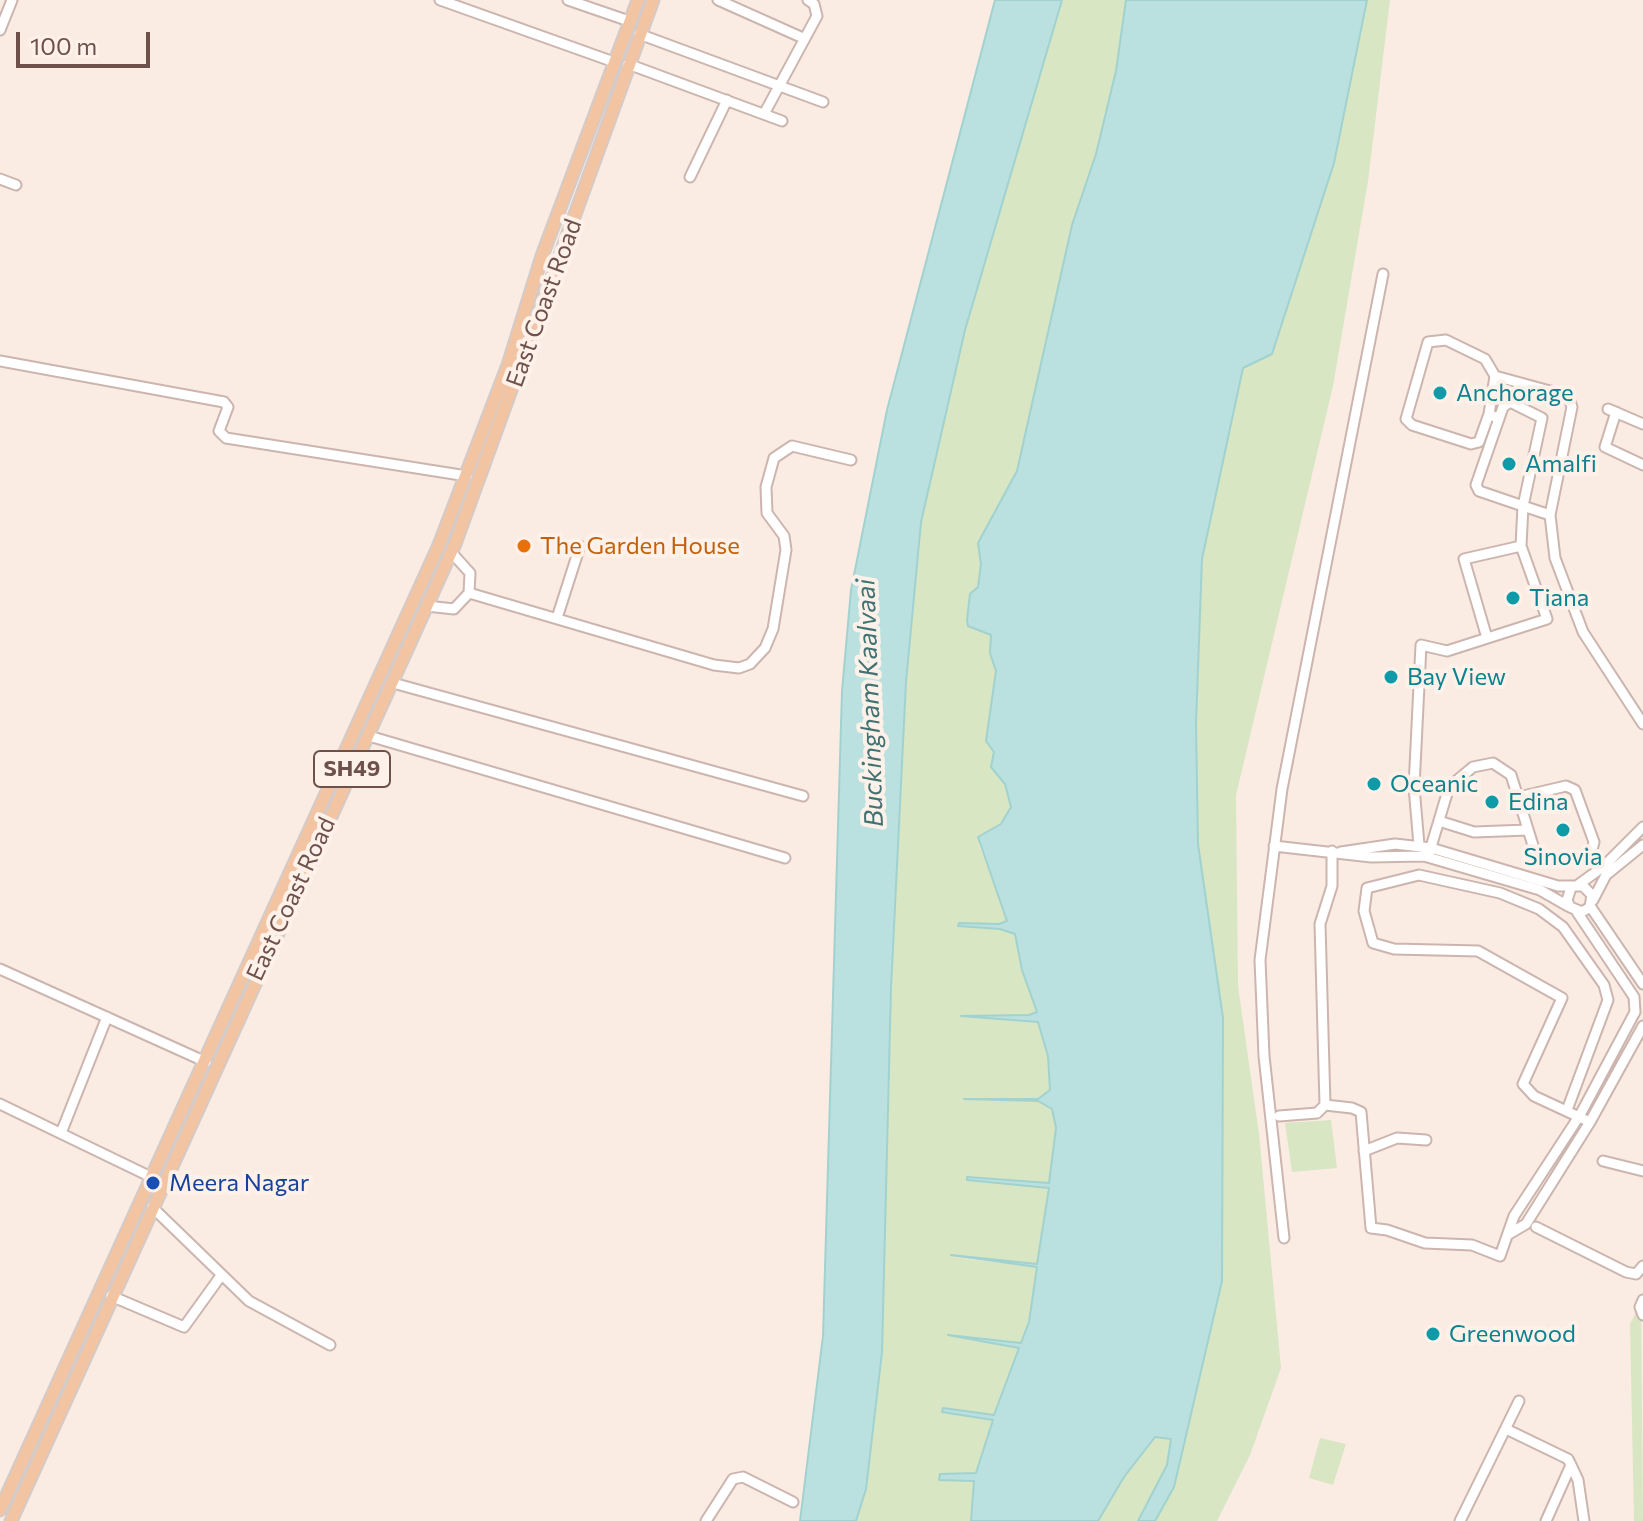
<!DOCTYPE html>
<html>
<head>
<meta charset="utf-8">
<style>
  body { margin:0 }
  #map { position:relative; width:1643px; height:1521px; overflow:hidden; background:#faece3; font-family:Commissioner,sans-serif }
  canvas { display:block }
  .scale { position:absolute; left:16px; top:32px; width:134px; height:36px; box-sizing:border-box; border:4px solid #6f514c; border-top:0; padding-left:10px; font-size:24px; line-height:28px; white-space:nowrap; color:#6f514c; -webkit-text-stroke:6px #fdf1e9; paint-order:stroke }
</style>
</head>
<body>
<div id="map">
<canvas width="1643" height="1521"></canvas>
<div class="scale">100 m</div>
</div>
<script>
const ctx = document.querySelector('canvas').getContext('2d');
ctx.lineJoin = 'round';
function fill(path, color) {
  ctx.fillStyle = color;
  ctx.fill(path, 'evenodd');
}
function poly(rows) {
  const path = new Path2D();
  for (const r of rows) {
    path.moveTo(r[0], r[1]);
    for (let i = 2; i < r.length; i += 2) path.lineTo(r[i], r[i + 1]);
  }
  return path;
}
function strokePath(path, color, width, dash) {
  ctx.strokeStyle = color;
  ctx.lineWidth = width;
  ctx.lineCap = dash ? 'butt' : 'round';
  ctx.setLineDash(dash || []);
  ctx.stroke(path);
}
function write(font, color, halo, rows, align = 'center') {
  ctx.font = font + ' Commissioner,sans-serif';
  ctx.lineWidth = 8;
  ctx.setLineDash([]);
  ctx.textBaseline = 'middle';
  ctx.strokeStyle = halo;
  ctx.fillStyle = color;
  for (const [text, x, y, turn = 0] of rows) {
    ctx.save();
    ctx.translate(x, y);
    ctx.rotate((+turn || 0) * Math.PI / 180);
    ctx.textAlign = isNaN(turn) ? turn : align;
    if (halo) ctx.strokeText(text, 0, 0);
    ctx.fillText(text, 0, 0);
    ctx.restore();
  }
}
fill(poly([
  [1062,0,1126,0,1116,71,1096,154,1072,225,1017,471,978,543,981,564,978,587,970,594,967,620,968,626,991,635,990,653,996,671,987,741,994,752,992,767,1005,784,1011,807,1001,824,986,834,979,845,1007,916,1007,921,999,924,959,923,959,926,1000,929,1015,934,1022,970,1037,1012,1029,1015,961,1015,1038,1022,1048,1056,1050,1090,1038,1099,965,1099,1038,1101,1052,1109,1056,1128,1050,1183,968,1177,967,1180,1049,1187,1037,1264,951,1257,1037,1267,1029,1321,1021,1344,948,1335,1020,1347,994,1415,943,1408,943,1412,993,1420,976,1473,940,1474,939,1480,974,1481,971,1521,856,1521,866,1488,882,1352,891,988,906,682,921,522,965,330],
  [1367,0,1390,0,1368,181,1333,386,1236,795,1238,986,1259,1134,1281,1368,1250,1455,1217,1521,1155,1521,1174,1486,1207,1334,1223,1018,1198,844,1196,723,1202,559,1243,368,1334,163],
  [1331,1120,1337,1168,1292,1172,1285,1123],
  [1641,1303,1643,1521,1634,1521,1630,1324],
  [1155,1437,1171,1439,1167,1465,1138,1521,1098,1521,1124,1477],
  [1320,1438,1346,1444,1333,1485,1309,1478]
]), '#d8e6c3');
const water = poly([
  [995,0,1062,0,965,330,921,522,906,682,891,988,882,1352,866,1489,856,1521,800,1521,823,1336,842,691,851,590,887,410,995,0],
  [1126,0,1367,0,1334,163,1272,354,1243,368,1202,559,1196,723,1198,844,1223,1018,1222,1281,1174,1487,1155,1521,1138,1521,1167,1465,1171,1439,1155,1437,1124,1477,1098,1521,971,1521,974,1481,939,1480,940,1474,976,1473,993,1420,942,1412,943,1408,994,1415,1019,1348,948,1335,1021,1343,1029,1322,1037,1267,951,1255,1037,1264,1049,1188,967,1180,967,1177,1049,1183,1056,1128,1052,1109,1038,1101,964,1099,1038,1099,1050,1090,1048,1056,1038,1022,961,1016,1029,1015,1037,1012,1022,970,1015,934,1000,929,958,926,959,923,999,924,1007,921,978,837,1001,824,1011,807,1005,784,991,767,994,752,986,741,996,671,990,653,991,635,968,626,967,620,970,594,978,587,981,564,978,543,1017,471,1072,225,1096,154,1116,71,1126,0]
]);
fill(water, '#bae1df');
strokePath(water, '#a1d2cf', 2);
const minor = poly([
  [440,0,614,62],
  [568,0,629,21],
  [718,0,803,38],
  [0,30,12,0],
  [639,34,823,102],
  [628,64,782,121],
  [764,114,817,16,814,4,808,0],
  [690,177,727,100],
  [0,179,16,185],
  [0,361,224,402,228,407,219,431,226,438,467,476],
  [1495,376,1561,394,1570,401,1572,407,1550,515,1555,558,1583,632,1643,724],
  [1510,402,1542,418,1523,506,1479,491,1476,485,1503,407,1510,402],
  [1608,409,1643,424],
  [1616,412,1605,447,1643,465],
  [1489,414,1495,376,1485,359,1446,340,1428,342,1406,419,1412,425,1471,444,1479,442,1489,414,1499,419],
  [469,593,714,665,739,668,750,664,765,648,773,629,786,550,784,536,767,513,766,487,774,458,792,446,851,460],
  [427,606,454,609,469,593,470,573,451,552],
  [557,618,580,546],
  [1487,638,1464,559,1521,546],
  [393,683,803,796],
  [369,736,785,858],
  [1439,821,1474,832,1528,830],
  [1419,845,1414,787,1421,645,1447,651,1547,619,1521,546,1523,506,1550,515],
  [1274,846,1371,857,1424,856,1540,890,1568,906],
  [1341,852,1395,844,1431,848,1558,886,1583,886,1592,895,1590,907,1582,912,1570,907,1567,900,1571,888],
  [1428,857,1449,787,1473,767,1493,763,1511,775,1536,855,1554,861,1582,858,1592,850,1594,842,1575,790,1566,786,1519,797],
  [1578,885,1604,866,1643,827],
  [1593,900,1606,875,1643,845],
  [1590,906,1643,984],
  [0,969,206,1062],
  [0,1104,151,1177],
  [1325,1105,1352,1108,1361,1112,1371,1228,1387,1230,1425,1243,1472,1245,1500,1256,1514,1216,1580,1115,1635,1012,1634,997,1577,912],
  [1567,1110,1608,1000,1604,985,1563,927,1539,909,1500,893,1419,875,1367,888,1364,911,1373,943,1394,949,1478,951,1562,998,1523,1084,1534,1096,1590,1122],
  [1279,1116,1317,1113,1325,1105,1320,924,1332,886,1332,851],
  [61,1133,107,1017],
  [1364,1151,1397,1138,1426,1140],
  [1603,1161,1643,1171],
  [152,1207,249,1301,330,1345],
  [1536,1227,1626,1272,1636,1274,1643,1266],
  [1509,1234,1526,1224,1590,1122,1643,1026],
  [1284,1238,1264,1056,1260,960,1282,789,1383,274],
  [111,1296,184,1327,220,1277],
  [1643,1300,1640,1307,1643,1315],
  [1506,1429,1568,1459,1571,1465,1546,1521],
  [1571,1465,1578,1480,1584,1521],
  [706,1521,733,1479,743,1477,793,1502],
  [1460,1521,1519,1401]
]);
const major = poly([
  [0,1510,439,545,508,365,542,256,638,0],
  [11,1521,455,544,653,0]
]);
strokePath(minor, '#ccb5ae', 13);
strokePath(major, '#d4cbc9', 15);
strokePath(minor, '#fff', 9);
strokePath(major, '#f3c4a1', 11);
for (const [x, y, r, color] of [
  [1440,393,8,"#0f9aa8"],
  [1509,464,8,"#0f9aa8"],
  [524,546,8,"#e8710a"],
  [1513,598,8,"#0f9aa8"],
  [1391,677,8,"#0f9aa8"],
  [1374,784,8,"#0f9aa8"],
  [1492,802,8,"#0f9aa8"],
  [1563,830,8,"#0f9aa8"],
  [153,1183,8,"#1a4fb4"],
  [1433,1334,8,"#0f9aa8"]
]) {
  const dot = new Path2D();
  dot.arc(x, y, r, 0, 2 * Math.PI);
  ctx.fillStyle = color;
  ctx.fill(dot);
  strokePath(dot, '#fdf1e9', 3);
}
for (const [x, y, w] of [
  [352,769,76]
]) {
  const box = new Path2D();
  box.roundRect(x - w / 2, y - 18, w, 36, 6);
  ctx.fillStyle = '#fdf1e9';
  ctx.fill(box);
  strokePath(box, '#6f514c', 2);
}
write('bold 22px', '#6f514c', null, [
  ["SH49",352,769]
]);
write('24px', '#6f514c', '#fdf1e9', [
  ["East Coast Road",544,303,-70],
  ["East Coast Road",291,899,-65]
]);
write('24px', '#0d838f', '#fdf1e9', [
  ["Anchorage",1456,393],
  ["Amalfi",1525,464],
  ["Tiana",1529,598],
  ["Bay View",1407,677],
  ["Oceanic",1390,784],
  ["Edina",1508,802],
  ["Sinovia",1563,857,"center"],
  ["Greenwood",1449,1334]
], 'left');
write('24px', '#c56008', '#fdf1e9', [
  ["The Garden House",540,546]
], 'left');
write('24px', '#164399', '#fdf1e9', [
  ["Meera Nagar",169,1183]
], 'left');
write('italic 26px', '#417372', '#fdf1e9', [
  ["Buckingham Kaalvaai",870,703,-92]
]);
</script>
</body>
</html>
